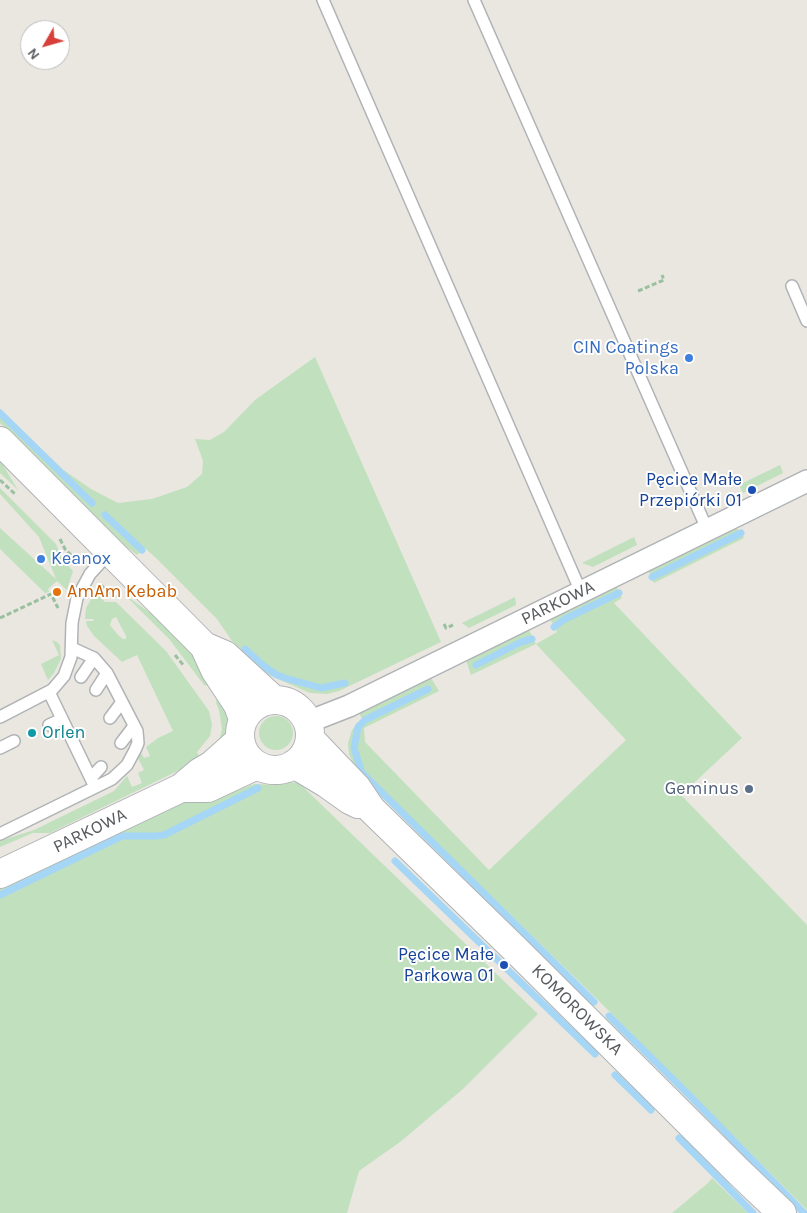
<!DOCTYPE html>
<html>
<head>
<meta charset="utf-8">
<style>
  body { margin:0 }
  #map { position:relative; width:807px; height:1213px; overflow:hidden; background:#eae7e0; font-family:Karla,sans-serif }
  canvas { display:block }
  .north { position:absolute; left:20px; top:20px; width:50px; height:50px; box-sizing:border-box; background:#fff; border:1px solid #bdbebf; border-radius:50%; rotate:232deg; font-size:14px; font-weight:700; line-height:20px; text-align:center; color:#595c5f }
  .north::after { content:''; display:block; margin:auto; width:18px; height:22px; background:#d63f3a; clip-path:polygon(50% 0,100% 100%,50% 72%,0 100%) }
</style>
</head>
<body>
<div id="map">
<canvas width="807" height="1213"></canvas>
<div class="north">N</div>
</div>
<script>
const ctx = document.querySelector('canvas').getContext('2d');
ctx.lineJoin = 'round';
function fill(path, color) {
  ctx.fillStyle = color;
  ctx.fill(path, 'evenodd');
}
function poly(rows) {
  const path = new Path2D();
  for (const r of rows) {
    if (r.length === 3) {
      path.moveTo(r[0] + r[2], r[1]);
      path.arc(r[0], r[1], r[2], 0, 2 * Math.PI);
      continue;
    }
    path.moveTo(r[0], r[1]);
    for (let i = 2; i < r.length; i += 2) path.lineTo(r[i], r[i + 1]);
  }
  return path;
}
function strokePath(path, color, width, dash) {
  ctx.strokeStyle = color;
  ctx.lineWidth = width;
  ctx.lineCap = dash ? 'butt' : 'round';
  ctx.setLineDash(dash || []);
  ctx.stroke(path);
}
function write(font, color, halo, rows, align = 'center') {
  ctx.font = font + ' Karla,sans-serif';
  ctx.lineWidth = 4;
  ctx.setLineDash([]);
  ctx.textBaseline = 'middle';
  ctx.strokeStyle = halo;
  ctx.fillStyle = color;
  for (const [text, x, y, turn = 0] of rows) {
    ctx.save();
    ctx.translate(x, y);
    ctx.rotate((+turn || 0) * Math.PI / 180);
    ctx.textAlign = isNaN(turn) ? turn : align;
    if (halo) ctx.strokeText(text, 0, 0);
    ctx.fillText(text, 0, 0);
    ctx.restore();
  }
}
fill(poly([
  [315,357,441,642,339,691,327,694,310,693,269,675,232,641,217,619,157,559,145,548,137,555,124,545,0,423,0,409,62,469,91,489,118,503,152,499,187,487,202,474,203,461,195,439,210,440,224,432,255,400],
  [0,460,18,490,0,473],
  [780,465,783,473,743,493,740,487,741,484],
  [0,488,56,544,62,559,73,571,67,590,57,581,48,589,49,592,45,593,0,549,0,528,56,579,39,537,0,494],
  [734,528,740,530,744,538,654,583,648,570],
  [634,537,637,545,593,567,582,563],
  [616,586,622,598,614,603,742,738,681,795,807,925,807,1210,598,1000,388,796,363,770,355,777,354,765,349,754,348,743,352,730,362,719,359,713,431,678,439,691,364,728,365,742,489,870,626,740,536,644,471,675,466,660,526,630,529,630,536,644,557,632,550,619],
  [97,594,105,602,116,602,166,651,209,711,212,725,210,736,197,752,200,760,50,833,33,833,0,847,0,841,34,830,114,791,127,776,132,787,142,783,138,773,144,770,138,758,141,753,144,758,150,756,146,747,158,738,173,731,137,655,122,662,94,636,87,626,86,621,93,621,94,619,85,619,86,608,93,596],
  [116,617,126,636,126,639,123,639,118,635,110,625,112,619],
  [125,595,152,614,185,643,215,682,209,686,204,685,170,640],
  [515,597,516,605,469,628,462,623],
  [52,640,57,642,60,645,61,659,54,673,48,680,41,664,59,655],
  [217,698,230,717,226,738,219,742,222,729,219,710,216,703],
  [276,733,17],
  [290,782,299,783,538,1014,463,1089,400,1142,359,1171,347,1213,0,1213,0,886,157,810,212,793,215,799,248,786,255,784,275,785],
  [712,1178,748,1213,672,1213,708,1183]
]), '#c0e0be');
strokePath(poly([
  [0,413,92,503],
  [105,515,142,550],
  [652,577,741,533],
  [554,627,565,619,619,593],
  [245,649,265,667,277,675,285,678,321,688,345,683],
  [476,665,521,642,532,639],
  [428,689,365,720,358,727,354,748,362,773,594,1002],
  [395,861,595,1054],
  [0,895,122,836,156,836,164,835,258,788],
  [609,1016,691,1097,804,1213],
  [615,1075,651,1110],
  [679,1138,753,1213]
]), '#a5d6f5', 7);
const service = poly([
  [323,0,581,592],
  [474,0,707,529],
  [792,286,807,321],
  [81,677,94,658],
  [96,690,107,673],
  [49,692,95,787],
  [0,717,52,690,64,676,71,657,72,623,77,598,90,574,111,551],
  [110,718,122,702],
  [49,725,62,719],
  [121,743,134,726],
  [0,748,14,741],
  [91,778,101,767],
  [0,834,112,779,127,765,135,750,138,743,137,731,107,673,94,658,72,648]
]);
const minor = poly([
  [308,722,349,706,807,481]
]);
const tertiary = poly([
  [0,441,204,646,215,670,238,705,243,719],
  [204,646,225,655,273,699],
  [275,735,35],
  [310,739,357,788,371,809,518,952,741,1174,782,1213],
  [294,764,326,783,350,800,358,804],
  [181,788,208,788,257,765],
  [0,874,181,788,200,772,212,765,240,740]
]);
strokePath(service, '#b0b3b6', 14);
strokePath(minor, '#b0b3b6', 24);
strokePath(tertiary, '#b0b3b6', 30);
strokePath(poly([
  [638,291,664,280,662,275],
  [0,480,15,494],
  [60,539,65,549,79,563],
  [101,585,109,593,118,598],
  [0,618,51,594,58,608],
  [444,624,446,628,453,625],
  [175,655,184,666]
]), '#99c0a1', 3, [5, 2.5]);
strokePath(service, '#fff', 11);
strokePath(minor, '#fff', 21);
strokePath(tertiary, '#fff', 28);
for (const [x, y, r, color] of [
  [689,358,5,"#3f7fe0"],
  [752,490,5,"#1a4fb4"],
  [41,559,5,"#3f7fe0"],
  [57,592,5,"#e8710a"],
  [32,733,5,"#0f9aa8"],
  [749,789,5,"#5c6f8a"],
  [504,965,5,"#1a4fb4"]
]) {
  const dot = new Path2D();
  dot.arc(x, y, r, 0, 2 * Math.PI);
  ctx.fillStyle = color;
  ctx.fill(dot);
  strokePath(dot, '#fff', 2);
}
write('18px', '#366cbe', '#fff', [
  ["CIN Coatings",679,348],
  ["Polska",679,369],
  ["Keanox",51,559,"left"]
], 'right');
write('18px', '#164399', '#fff', [
  ["Pęcice Małe",742,480],
  ["Przepiórki 01",742,501],
  ["Pęcice Małe",494,955],
  ["Parkowa 01",494,976]
], 'right');
write('18px', '#c56008', '#fff', [
  ["AmAm Kebab",67,592]
], 'left');
write('18px', '#595c5f', '#fff', [
  ["PARKOWA",558,603,-26],
  ["PARKOWA",90,831,-26],
  ["KOMOROWSKA",577,1010,45]
]);
write('18px', '#0d838f', '#fff', [
  ["Orlen",42,733]
], 'left');
write('18px', '#4e5e75', '#fff', [
  ["Geminus",739,789]
], 'right');
</script>
</body>
</html>
